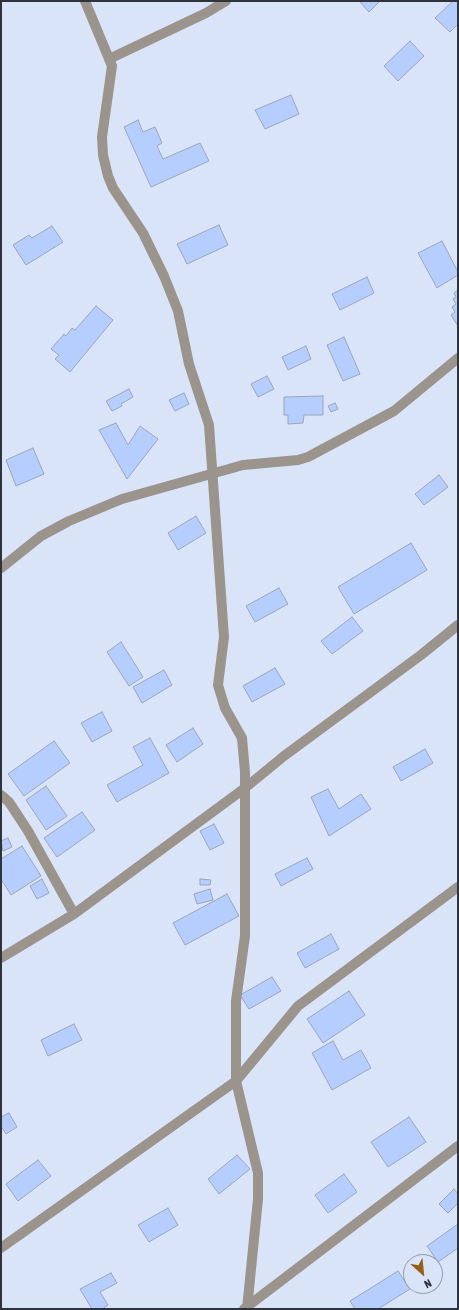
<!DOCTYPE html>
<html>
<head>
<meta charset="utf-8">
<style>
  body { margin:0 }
  #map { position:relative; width:459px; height:1310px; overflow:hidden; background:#dae4f9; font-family:"Asap Condensed",sans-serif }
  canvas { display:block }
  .frame { position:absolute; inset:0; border:2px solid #2f333b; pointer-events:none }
  .north { position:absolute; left:403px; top:1254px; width:40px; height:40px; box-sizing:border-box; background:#dae4f9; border:1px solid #969dad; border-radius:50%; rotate:153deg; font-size:11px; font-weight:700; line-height:16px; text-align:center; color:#2f333b }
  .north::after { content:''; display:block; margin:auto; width:14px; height:18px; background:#946013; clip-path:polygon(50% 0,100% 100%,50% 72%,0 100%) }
</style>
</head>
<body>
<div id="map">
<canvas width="459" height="1310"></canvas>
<div class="frame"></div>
<div class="north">N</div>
</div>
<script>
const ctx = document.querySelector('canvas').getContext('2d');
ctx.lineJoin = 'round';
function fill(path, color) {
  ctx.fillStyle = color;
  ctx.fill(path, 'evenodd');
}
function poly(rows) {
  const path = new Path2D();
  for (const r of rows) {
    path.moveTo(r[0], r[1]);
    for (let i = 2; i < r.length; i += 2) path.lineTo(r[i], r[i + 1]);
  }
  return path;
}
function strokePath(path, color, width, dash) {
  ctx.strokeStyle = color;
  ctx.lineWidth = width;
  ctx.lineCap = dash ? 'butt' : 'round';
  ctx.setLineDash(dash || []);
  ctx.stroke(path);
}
const building = poly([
  [359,1,380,1,369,12,359,1],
  [453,1,458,1,458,24,450,32,435,18,453,1],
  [410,41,424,56,398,81,384,66,410,41],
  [291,95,299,114,265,129,255,110,291,95],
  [138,120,143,132,155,127,162,143,157,146,163,159,200,143,209,161,151,187,124,127,138,120],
  [219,225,228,245,187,264,177,244,219,225],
  [52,226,63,242,26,265,13,245,29,235,32,238,52,226],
  [442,241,458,272,458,275,437,288,418,253,442,241],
  [367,277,374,293,340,310,332,294,367,277],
  [458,290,458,326,451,315,455,312,452,307,456,304,453,299,456,297,454,293,458,290],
  [96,306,113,320,70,372,55,359,59,355,51,349,64,334,66,336,72,328,75,330,96,306],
  [344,337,360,374,343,381,327,345,344,337],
  [306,346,311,359,288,370,282,357,306,346],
  [267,376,274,389,258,397,251,384,267,376],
  [129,389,133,397,121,404,122,406,112,411,106,401,129,389],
  [184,393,189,404,175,411,169,400,184,393],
  [323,396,323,415,304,415,303,423,288,424,288,415,284,415,284,397,323,396],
  [335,403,338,409,331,412,328,406,335,403],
  [116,423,128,445,140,426,158,439,127,479,99,430,116,423],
  [33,448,44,474,16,486,6,460,33,448],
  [439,475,448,487,424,505,415,494,439,475],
  [196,516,206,533,178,550,168,533,196,516],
  [411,543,427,570,354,614,338,587,411,543],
  [279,588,288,604,255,622,246,606,279,588],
  [352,617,363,631,332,654,321,641,352,617],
  [121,642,143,677,129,686,107,652,121,642],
  [275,668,285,684,252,702,243,686,275,668],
  [164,670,172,685,142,703,133,687,164,670],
  [102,712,112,731,92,742,81,723,102,712],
  [193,728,203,744,177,762,166,745,193,728],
  [150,738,169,773,117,802,107,785,143,765,133,747,150,738],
  [54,741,70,763,24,796,8,774,54,741],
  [425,749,433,763,401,781,393,767,425,749],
  [46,786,67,816,46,830,26,800,46,786],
  [328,789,339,809,361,794,371,809,329,836,311,797,328,789],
  [82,812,95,830,57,857,44,838,82,812],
  [214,824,224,843,210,850,200,831,214,824],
  [8,838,12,847,3,851,1,841,8,838],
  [22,846,41,876,11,895,1,879,1,859,22,846],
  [307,858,313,869,281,886,275,874,307,858],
  [42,879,49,893,37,899,30,886,42,879],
  [200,879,211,880,210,885,200,885,200,879],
  [210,889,213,900,197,904,194,894,210,889],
  [227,894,239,916,185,945,173,923,227,894],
  [331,934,339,949,305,968,297,953,331,934],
  [272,977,281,991,249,1009,240,995,272,977],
  [349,991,365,1015,323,1043,307,1019,349,991],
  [74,1024,82,1040,48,1056,41,1040,74,1024],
  [333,1041,343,1060,361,1050,371,1068,332,1090,312,1053,333,1041],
  [9,1113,17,1127,6,1134,1,1126,1,1117,9,1113],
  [409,1117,426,1142,388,1167,371,1142,409,1117],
  [237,1155,250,1169,219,1194,208,1179,237,1155],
  [38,1160,51,1176,18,1201,6,1184,38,1160],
  [344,1174,357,1192,328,1213,315,1195,344,1174],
  [454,1189,458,1194,458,1203,448,1213,439,1204,454,1189],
  [168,1208,178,1225,149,1242,138,1225,168,1208],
  [458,1224,458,1248,438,1262,427,1246,458,1224],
  [398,1271,410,1289,378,1309,355,1309,350,1301,398,1271],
  [111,1273,117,1283,100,1292,108,1305,102,1309,92,1309,80,1289,111,1273]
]);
fill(building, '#b6cefe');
strokePath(building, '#9ba5b8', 1);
strokePath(poly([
  [85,1,112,66,102,137,103,155,108,176,113,188,143,233,164,276,178,311,189,364,209,425,224,637,218,685,225,708,242,738,245,772,245,936,236,1001,236,1081,258,1173,258,1199,247,1309],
  [109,59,206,13,226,1],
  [1,568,41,536,69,521,122,499,243,465,298,460,308,457,394,411,458,358],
  [1,795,9,802,28,831,74,914],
  [1,958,74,914,245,788,284,756,421,655,458,625],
  [1,1248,236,1081,298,1006,458,887],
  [244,1309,458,1146]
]), '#9b948c', 10);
</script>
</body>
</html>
